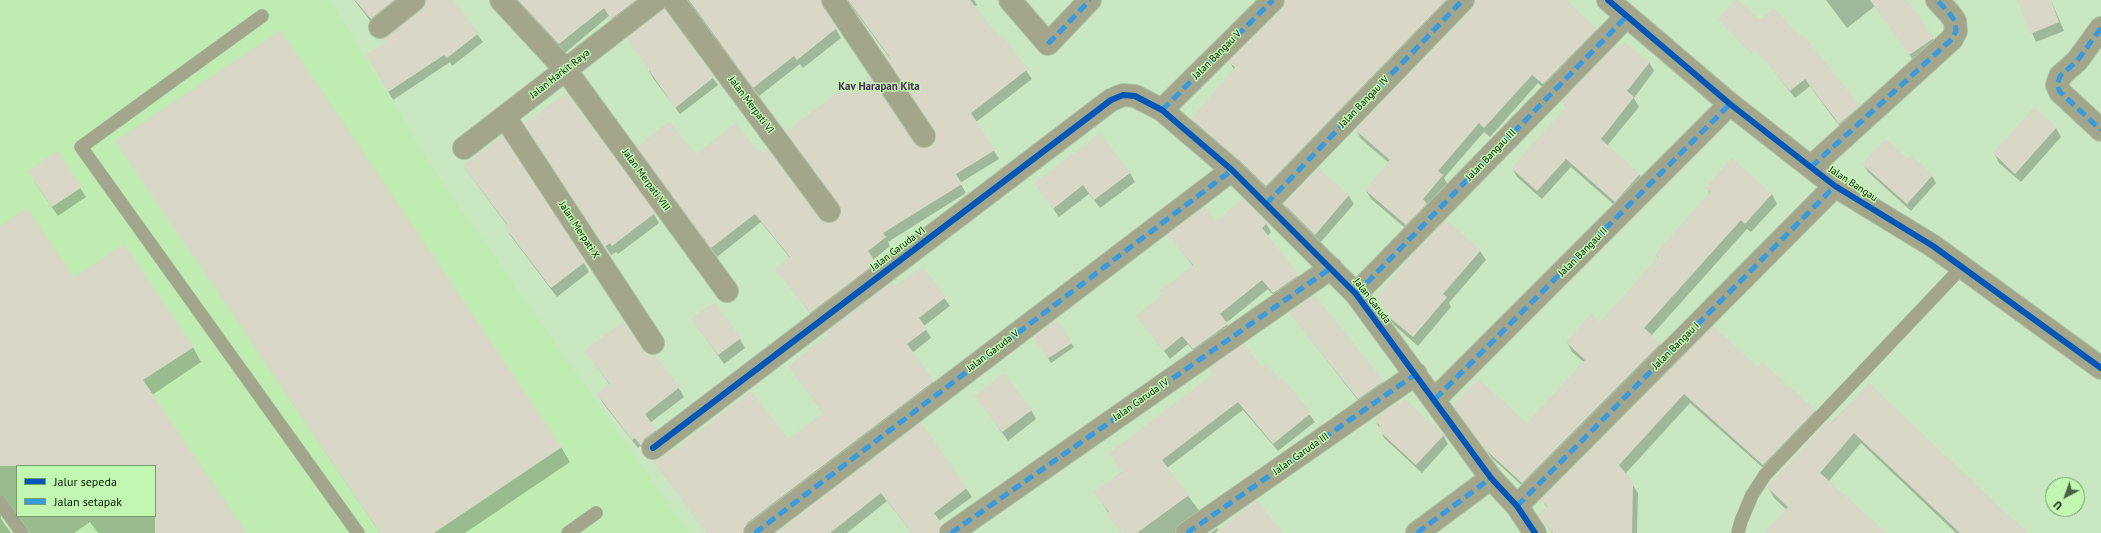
<!DOCTYPE html>
<html>
<head>
<meta charset="utf-8">
<style>
  body { margin:0 }
  #map { position:relative; width:2101px; height:533px; overflow:hidden; background:#c9e7c1; font-family:"PT Sans",sans-serif }
  canvas { display:block }
  .legend { position:absolute; left:16px; top:465px; width:140px; height:52px; box-sizing:border-box; background:#c1f7b1; border:1px solid #769e6b; margin:0; padding:5px 7px; list-style:none; font-size:12px; color:#051801 }
  .legend li { display:flex; align-items:center; gap:8px; height:20px }
  .legend b { width:20px; border:1px solid #769e6b }
  .north { position:absolute; left:2045px; top:477px; width:40px; height:40px; box-sizing:border-box; background:#c1f7b1; border:1px solid #769e6b; border-radius:50%; rotate:221deg; font-size:11px; font-weight:700; line-height:16px; text-align:center; color:#051801 }
  .north::after { content:''; display:block; margin:auto; width:14px; height:18px; background:#4a6044; clip-path:polygon(50% 0,100% 100%,50% 72%,0 100%) }
</style>
</head>
<body>
<div id="map">
<canvas width="2101" height="533"></canvas>
<ul class="legend">
<li><b style="height:5px;background:#0057b8"></b>Jalur sepeda</li>
<li><b style="height:5px;background:#399add"></b>Jalan setapak</li>
</ul>
<div class="north">U</div>
</div>
<script>
const ctx = document.querySelector('canvas').getContext('2d');
ctx.lineJoin = 'round';
function fill(path, color) {
  ctx.fillStyle = color;
  ctx.fill(path, 'evenodd');
}
function poly(rows) {
  const path = new Path2D();
  for (const r of rows) {
    path.moveTo(r[0], r[1]);
    for (let i = 2; i < r.length; i += 2) path.lineTo(r[i], r[i + 1]);
  }
  return path;
}
function strokePath(path, color, width, dash) {
  ctx.strokeStyle = color;
  ctx.lineWidth = width;
  ctx.lineCap = dash ? 'butt' : 'round';
  ctx.setLineDash(dash || []);
  ctx.stroke(path);
}
function write(font, color, halo, rows, align = 'center') {
  ctx.font = font + ' "PT Sans",sans-serif';
  ctx.lineWidth = 3;
  ctx.setLineDash([]);
  ctx.textBaseline = 'middle';
  ctx.strokeStyle = halo;
  ctx.fillStyle = color;
  for (const [text, x, y, turn = 0] of rows) {
    ctx.save();
    ctx.translate(x, y);
    ctx.rotate((+turn || 0) * Math.PI / 180);
    ctx.textAlign = isNaN(turn) ? turn : align;
    if (halo) ctx.strokeText(text, 0, 0);
    ctx.fillText(text, 0, 0);
    ctx.restore();
  }
}
fill(poly([
  [0,0,330,0,437,175,689,533,0,533],
  [17,466,155,466,155,516,17,516]
]), '#bfecb1');
fill(poly([
  [354,0,412,0,376,28],
  [427,0,451,0,483,42,452,66,450,62,393,100,367,55,387,43,422,10],
  [516,0,652,0,617,27,609,16,565,53],
  [687,0,830,0,825,10,841,38,803,68,800,64,759,96],
  [847,0,974,0,977,5,974,7,999,38,1002,36,1032,79,976,122,999,159,960,183,966,193,888,242,890,246,873,260,881,272,816,321,776,269,790,258,761,222,717,257,644,156,760,155,818,219,823,223,830,224,837,222,841,217,842,208,788,133,869,78,918,148,925,149,932,147,936,142,936,131,891,60],
  [1287,0,1459,0,1271,194,1198,128,1193,119,1234,70,1230,62,1283,9],
  [1476,0,1565,0,1596,29,1601,38,1548,93,1538,83,1490,137,1484,132,1444,178,1448,185,1411,233,1371,199,1366,191,1389,163,1361,139,1356,130,1473,9],
  [1826,0,1877,0,1879,3,1847,28],
  [2018,0,2051,0,2064,31,2036,42],
  [664,11,718,85,680,114,653,78,649,71,650,70,628,39],
  [1889,26,1933,38,1938,47,1915,63],
  [1752,43,1856,109,1861,117,1844,132,1810,86,1795,98],
  [1618,50,1649,62,1654,71,1634,98,1639,107,1607,146,1639,174,1645,183,1620,210,1571,167,1542,199,1517,177,1512,168,1566,108,1563,101],
  [2034,108,2056,128,2061,137,2021,182,1999,163,1994,153],
  [530,132,654,214,659,223,618,254,616,252,611,255],
  [117,142,561,447,570,462,465,533,380,533],
  [57,152,86,197,58,216,34,181],
  [1908,160,1932,176,1936,183,1911,211,1868,172,1864,165],
  [464,167,584,263,589,272,557,297,510,235,505,226,507,225],
  [1130,173,1135,182,1100,208,1089,194,1059,217,1035,183],
  [1707,188,1772,194,1777,204,1751,232,1747,229,1651,336,1660,344,1665,353,1528,491,1492,458,1454,406,1528,424,1584,362,1572,352,1567,342,1600,323,1658,258,1656,255,1710,194],
  [1348,195,1354,204,1320,243,1290,213,1285,204],
  [1216,223,1266,223,1271,232,1267,237,1304,284,1279,302,1268,289,1226,323,1233,334,1199,358,1188,344,1170,359,1137,316,1164,295,1193,266,1169,235],
  [0,228,73,279,193,347,201,362,152,395,245,533,98,533,90,522,74,533,30,533,18,516,155,516,155,466,17,466,17,515,4,510,1,515,1,519,11,533,0,533],
  [1480,251,1486,260,1449,303,1451,307,1418,346,1394,325,1376,299],
  [922,267,950,306,924,326,931,338,912,353,939,390,751,533,708,533,653,461,673,453,788,441,824,414,789,366],
  [1290,313,1383,382,1388,391,1364,408],
  [692,319,740,339,745,348,724,364],
  [1713,328,1758,368,1815,410,1821,420,1770,474,1690,403,1625,474,1638,493,1637,533,1552,533,1539,515,1547,508,1542,500],
  [1037,342,1071,343,1074,347,1051,363],
  [586,352,649,360,679,388,684,397,650,423,661,439,647,454,640,446,638,448,603,403,598,394,610,385],
  [1261,368,1280,381,1283,379,1315,422,1278,451,1243,410,1167,468,1204,517,1183,533,1121,533,1095,492],
  [1869,385,2026,533,1956,533,1861,443,1828,482,1885,533,1766,533,1787,510,1774,498,1768,487],
  [976,396,1031,410,1036,419,1008,441],
  [1375,419,1443,435,1448,444,1422,473,1384,438],
  [921,424,972,497,939,521,946,533,912,533,887,501,847,533,777,533],
  [1217,528,1219,531,1281,533,1211,533]
]), '#0003');
fill(poly([
  [355,0,394,0,371,19],
  [426,0,453,0,479,33,447,58,444,55,388,92,366,54,386,43,383,39,422,10],
  [518,0,636,0,611,19,604,8,559,44],
  [689,0,821,0,823,7,837,28,797,60,794,56,753,88],
  [848,0,970,0,999,37,1002,35,1028,69,971,113,995,150,956,174,962,184,883,233,886,237,868,251,876,263,810,313,775,269,790,257,755,214,711,248,637,147,669,121,696,154,736,123,760,153,767,148,819,219,824,223,831,223,836,221,841,216,841,209,839,204,786,132,852,81,856,86,869,76,914,143,919,147,925,148,931,146,935,142,936,136,934,129,888,60,891,59],
  [1286,0,1446,0,1266,186,1240,161,1191,119,1235,67,1228,62,1282,9],
  [1475,0,1566,0,1597,29,1543,84,1532,75,1484,128,1479,123,1438,171,1443,175,1423,199,1427,204,1406,225,1365,190,1390,160,1355,130,1472,9],
  [1735,0,1738,0,1760,20,1774,8,1800,37,1803,34,1860,106,1839,124,1805,79,1790,91,1756,50,1751,54,1718,19],
  [1870,0,1907,0,1934,38,1909,55],
  [2017,0,2051,0,2059,22,2030,34],
  [664,9,714,77,675,108,627,38],
  [281,30,562,447,434,533,380,533,115,141],
  [1624,42,1650,62,1627,91,1634,97,1601,139,1640,174,1615,202,1566,159,1537,191,1511,168,1566,107,1561,101,1615,46,1618,49],
  [566,93,655,213,612,246,610,243,605,247,524,123],
  [2034,107,2057,127,2015,174,1993,153],
  [1100,133,1130,173,1094,200,1083,185,1053,209,1034,183],
  [503,136,585,262,551,288,504,226,507,224,463,166],
  [1885,139,1908,159,1911,155,1933,175,1907,204,1862,164],
  [58,151,82,187,52,207,27,171],
  [1732,158,1772,194,1745,224,1741,220,1644,328,1661,343,1522,483,1485,449,1453,405,1478,378,1527,423,1585,360,1566,342,1591,314,1600,322,1658,257,1655,254,1710,192,1705,188],
  [1318,168,1349,195,1315,235,1284,204],
  [1243,198,1267,223,1262,228,1299,275,1273,293,1262,280,1220,314,1228,324,1193,349,1182,336,1164,351,1136,316,1163,294,1160,291,1193,265,1167,235,1204,207,1216,221],
  [27,208,74,277,124,244,194,347,143,380,247,533,155,533,155,466,0,466,0,226],
  [1446,220,1481,250,1443,294,1447,297,1413,337,1388,316,1375,299,1416,250],
  [922,266,946,297,919,318,927,329,907,344,934,381,747,523,743,533,706,533,652,460,660,458,672,449,673,451,751,391,788,439,823,413,788,366,828,335,826,332,892,282,895,287],
  [1315,295,1384,381,1358,399,1289,313],
  [714,302,741,338,718,355,691,319],
  [1057,319,1072,343,1047,359,1033,337],
  [623,322,650,359,655,355,680,387,645,414,657,430,645,438,641,446,635,438,632,440,597,394,610,384,584,351],
  [1713,326,1758,367,1762,362,1816,410,1763,465,1684,394,1619,465,1633,482,1632,533,1553,533,1538,515,1547,506,1541,500],
  [1244,344,1262,367,1266,363,1280,380,1283,378,1311,413,1273,444,1238,402,1162,460,1189,495,1137,533,1121,533,1106,514,1109,512,1093,492,1122,472,1109,453,1213,374,1209,368],
  [1004,373,1032,410,1002,432,974,396],
  [1869,383,2005,512,2028,533,1960,533,1854,433,1820,473,1887,533,1764,533,1788,507,1767,487,1768,486,1828,420,1831,424],
  [1405,399,1444,435,1416,465,1377,429,1380,426,1374,419,1400,401,1401,403],
  [921,422,967,488,934,513,942,524,939,533,912,533,881,493,830,533,776,533],
  [1257,500,1283,533,1215,533]
]), '#d9d8c7');
const lane = poly([
  [262,16,81,147,358,533],
  [0,502,22,533],
  [568,533,596,513],
  [1738,533,1741,521,1752,495,1765,475,1962,267]
]);
const street = poly([
  [501,0,565,69,727,291],
  [673,0,829,211],
  [833,0,924,136],
  [1010,0,1048,44,1090,0],
  [1608,0,1730,104,1835,186,1933,246,2101,368],
  [380,27,414,0],
  [2101,28,2077,61,2060,76,2057,85,2060,92,2101,130],
  [1162,110,1273,0],
  [505,117,653,343],
  [464,148,656,0],
  [1811,167,1952,39,1956,31,1955,21,1950,14,1937,0],
  [1266,204,1463,0],
  [1356,294,1626,17],
  [1435,399,1730,104],
  [653,448,1111,100,1123,95,1135,96,1162,110,1232,170,1356,294,1491,478,1517,506,1535,533],
  [1517,506,1835,186],
  [755,533,1232,170],
  [951,533,1331,268],
  [1187,533,1416,374],
  [1417,533,1491,478]
]);
strokePath(lane, '#abc3a6', 14);
strokePath(street, '#abc3a6', 24);
strokePath(lane, '#a3a68a', 13);
strokePath(street, '#a3a68a', 22);
strokePath(poly([
  [2101,28,2077,61,2060,76,2057,85,2060,92,2101,130],
  [1048,44,1090,0],
  [1162,110,1273,0],
  [1811,167,1952,39,1956,31,1955,21,1950,14,1937,0],
  [1266,204,1463,0],
  [1356,294,1626,17],
  [1435,399,1730,104],
  [1517,506,1835,186],
  [755,533,1232,170],
  [951,533,1331,268],
  [1187,533,1416,374],
  [1417,533,1491,478]
]), '#399add', 5, [10, 5]);
strokePath(poly([
  [1608,0,1730,104,1835,186,1933,246,2101,368],
  [653,448,1111,100,1123,95,1135,96,1162,110,1232,170,1356,294,1491,478,1517,506,1535,533]
]), '#0057b8', 6);
write('10px', '#051801', '#c1f7b1', [
  ["Jalan Bangau V",1217,55,-45],
  ["Jalan Harkit Raya",560,74,-38],
  ["Jalan Bangau IV",1364,102,-46],
  ["Jalan Merpati VI",751,105,53],
  ["Jalan Bangau III",1491,155,-46],
  ["Jalan Merpati VIII",646,180,54],
  ["Jalan Bangau",1853,184,33],
  ["Jalan Merpati X",579,230,57],
  ["Jalan Garuda VI",898,249,-37],
  ["Jalan Bangau II",1583,252,-45],
  ["Jalan Garuda",1372,301,52],
  ["Jalan Bangau I",1676,346,-45],
  ["Jalan Garuda V",993,351,-37],
  ["Jalan Garuda IV",1141,400,-35],
  ["Jalan Garuda III",1301,454,-35]
]);
write('bold 11px', '#50275c', '#c1f7b1', [
  ["Kav Harapan Kita",879,87]
]);
</script>
</body>
</html>
